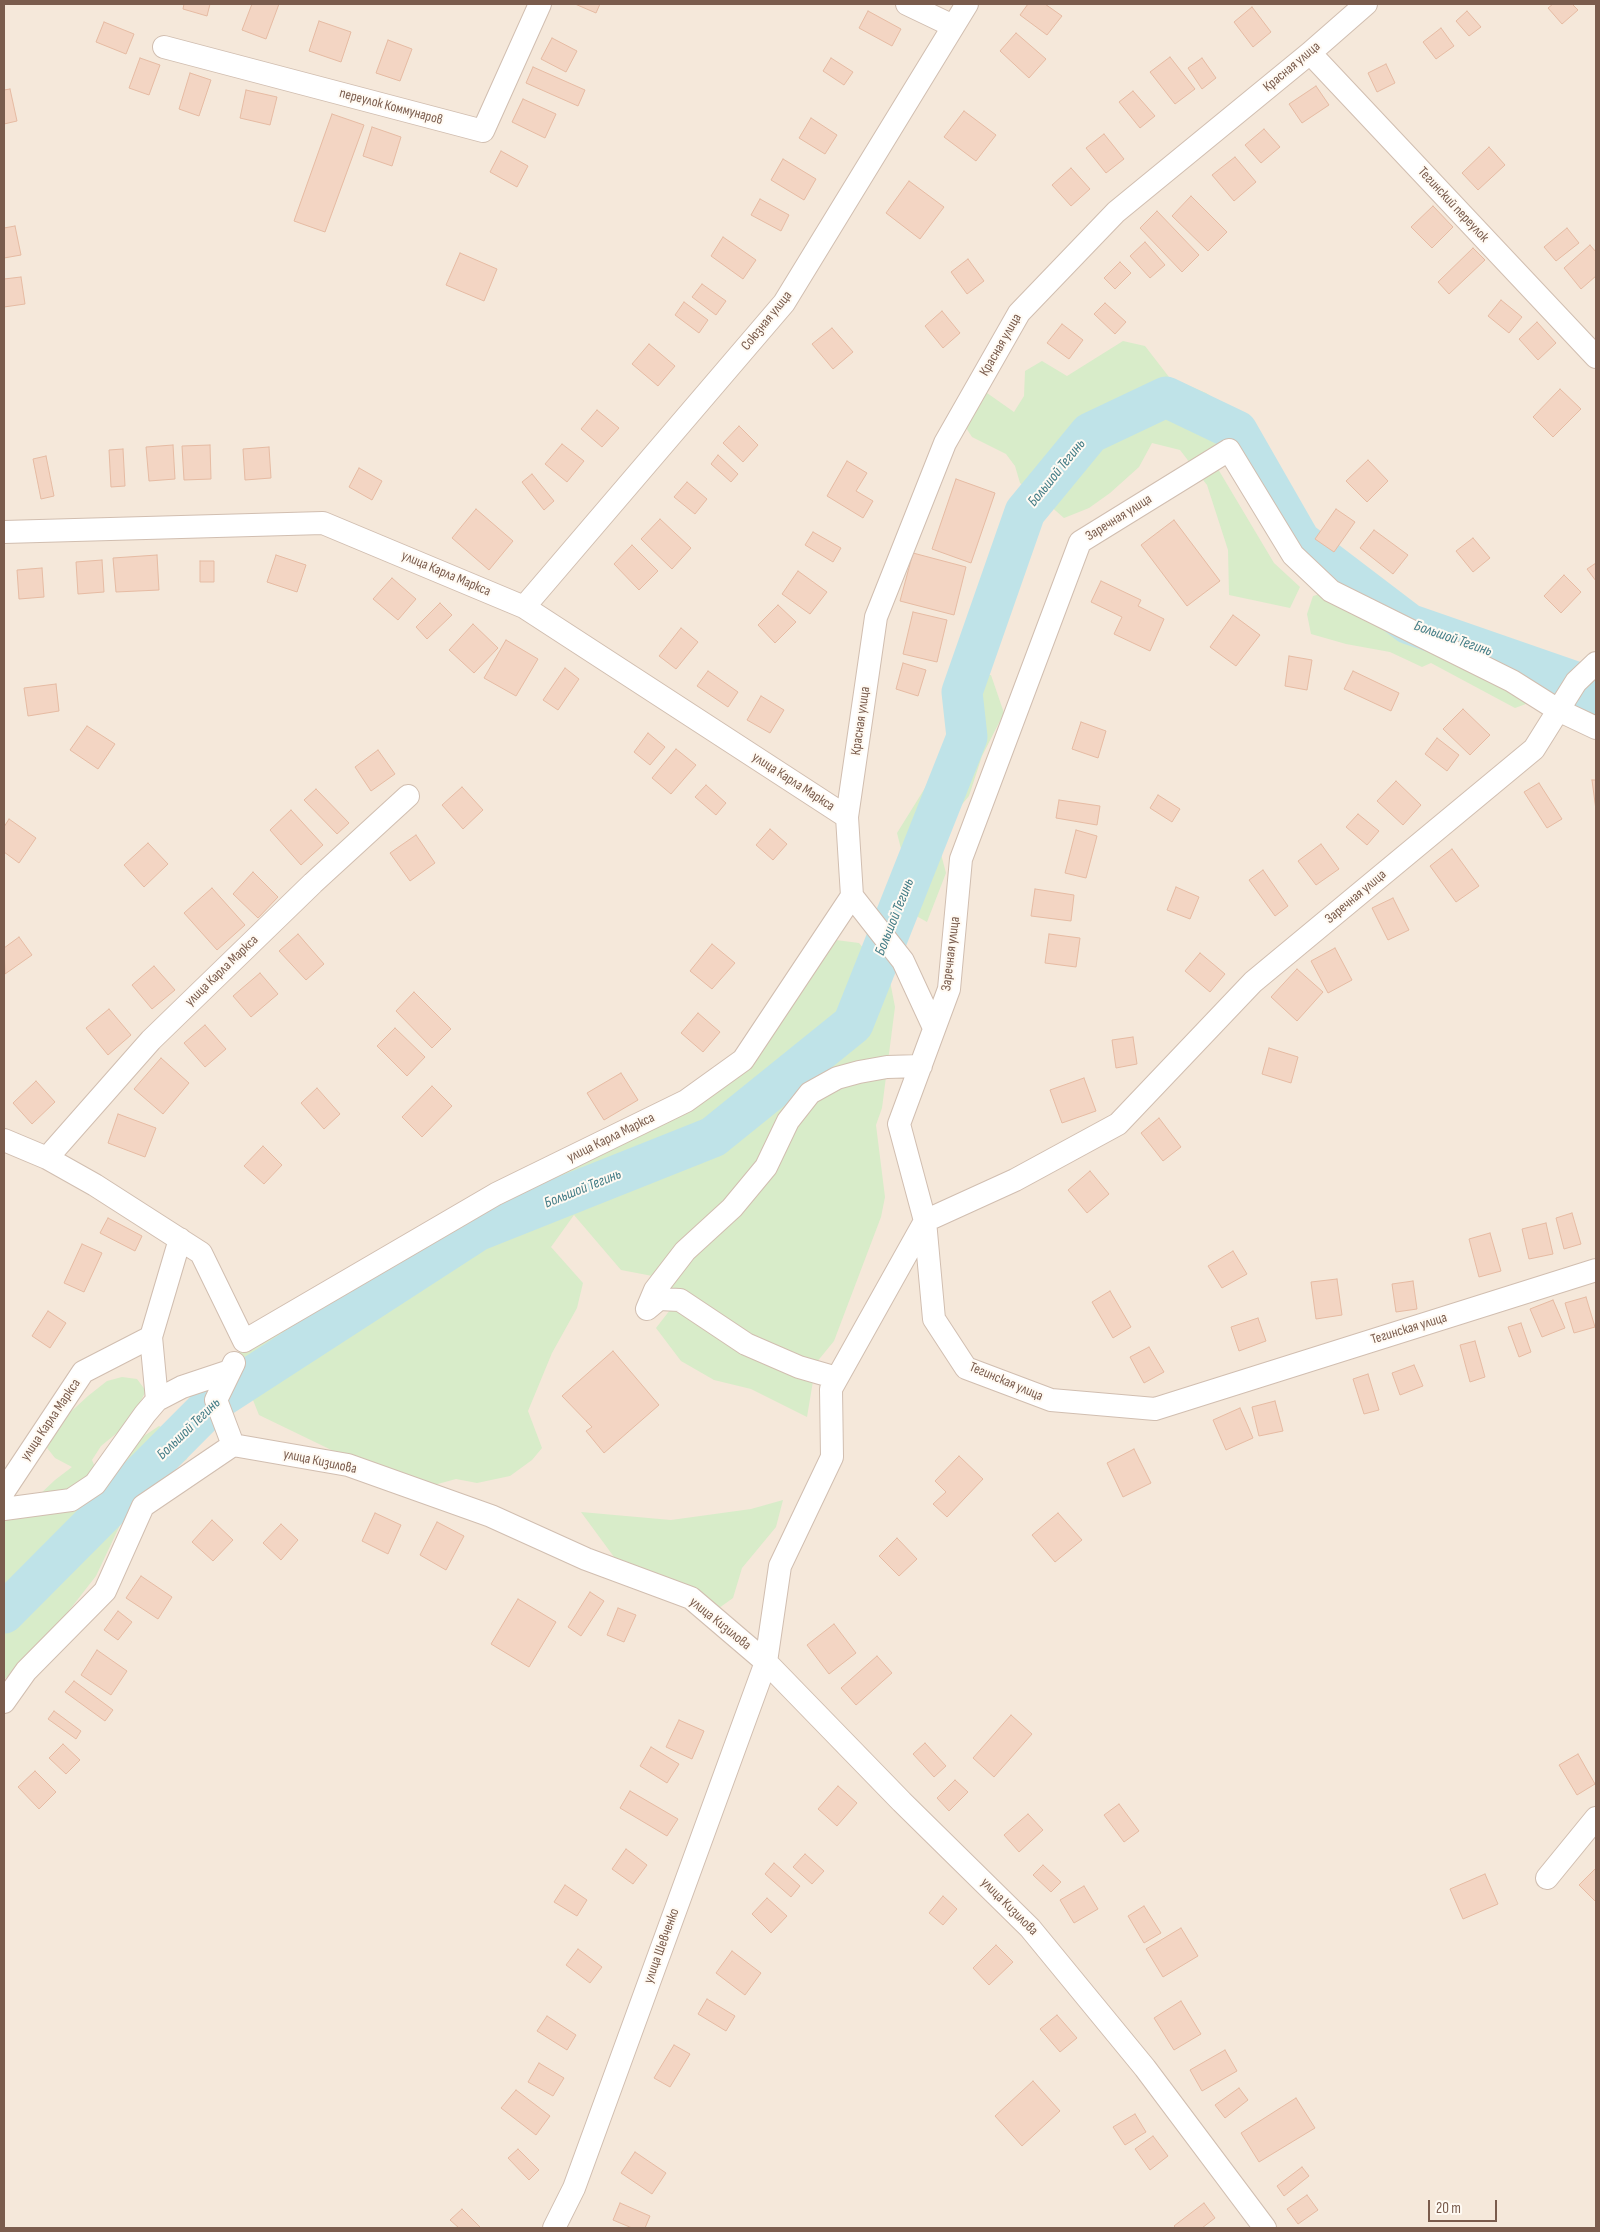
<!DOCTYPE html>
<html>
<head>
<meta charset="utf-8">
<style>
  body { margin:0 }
  #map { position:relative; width:1600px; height:2232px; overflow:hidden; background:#fdf6ec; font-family:"Sofia Sans Condensed",sans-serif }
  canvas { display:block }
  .frame { position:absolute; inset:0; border:5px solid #7a5c4d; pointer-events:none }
  .scale { position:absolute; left:1428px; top:2200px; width:69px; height:22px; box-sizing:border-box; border:2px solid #7a5c4d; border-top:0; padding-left:6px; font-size:15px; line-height:18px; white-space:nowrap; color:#7a5c4d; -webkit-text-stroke:4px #fffaf3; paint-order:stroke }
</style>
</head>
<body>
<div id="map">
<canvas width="1600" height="2232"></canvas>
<div class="frame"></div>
<div class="scale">20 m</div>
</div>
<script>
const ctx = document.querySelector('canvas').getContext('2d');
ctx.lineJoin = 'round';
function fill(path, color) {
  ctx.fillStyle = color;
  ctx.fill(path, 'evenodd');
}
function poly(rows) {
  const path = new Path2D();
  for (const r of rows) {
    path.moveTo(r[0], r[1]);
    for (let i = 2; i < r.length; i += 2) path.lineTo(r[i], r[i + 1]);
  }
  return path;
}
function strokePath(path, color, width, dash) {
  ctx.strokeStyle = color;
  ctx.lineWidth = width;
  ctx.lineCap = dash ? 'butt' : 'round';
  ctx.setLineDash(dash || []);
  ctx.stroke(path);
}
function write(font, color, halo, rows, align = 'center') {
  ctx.font = font + ' "Sofia Sans Condensed",sans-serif';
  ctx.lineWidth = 4;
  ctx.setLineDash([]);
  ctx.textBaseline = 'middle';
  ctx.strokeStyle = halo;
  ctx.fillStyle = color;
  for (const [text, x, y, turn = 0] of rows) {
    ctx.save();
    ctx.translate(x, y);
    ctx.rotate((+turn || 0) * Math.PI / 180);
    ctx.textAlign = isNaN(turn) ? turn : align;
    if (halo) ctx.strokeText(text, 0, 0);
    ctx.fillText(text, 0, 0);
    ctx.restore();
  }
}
fill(poly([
  [4,4,1596,4,1596,2228,4,2228]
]), '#f5e8da');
fill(poly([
  [1123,341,1145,346,1169,377,1206,393,1226,407,1228,433,1225,463,1218,469,1274,563,1300,587,1290,608,1229,595,1228,550,1207,485,1180,450,1152,443,1139,467,1110,493,1089,508,1064,518,1048,504,1020,483,1015,466,1006,454,972,437,963,423,987,393,1014,412,1024,396,1025,371,1042,361,1067,376],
  [1331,591,1467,652,1505,647,1560,670,1556,693,1515,708,1431,663,1422,667,1390,652,1346,644,1311,634,1307,614,1313,596],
  [976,675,991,675,1004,713,982,756,969,796,936,835,946,873,927,922,888,900,905,865,897,833,948,751,956,712],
  [1596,678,1596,716,1587,712,1578,702],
  [836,940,859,943,890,981,895,1007,882,1108,876,1125,885,1197,881,1217,834,1341,816,1363,807,1417,751,1389,714,1380,681,1361,656,1328,670,1310,663,1278,621,1270,574,1215,551,1247,583,1283,577,1308,552,1353,528,1411,542,1448,532,1460,510,1476,477,1483,456,1479,434,1485,350,1459,259,1415,249,1390,216,1400,244,1341,743,1060],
  [122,1377,137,1379,146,1391,129,1423,101,1446,92,1460,106,1493,129,1446,159,1426,191,1441,187,1459,130,1504,96,1576,60,1622,4,1680,4,1520,18,1515,55,1480,72,1467,55,1458,44,1444,64,1418,88,1396,107,1381],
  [783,1500,776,1527,742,1568,733,1598,719,1608,617,1561,581,1512,671,1520,751,1509]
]), '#d8ecc9');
strokePath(poly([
  [4,1613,216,1400,477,1231,713,1137,853,1024,967,737,962,692,1025,512,1090,433,1166,397,1237,431,1300,541,1409,624,1576,682,1596,697]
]), '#bfe3e8', 41);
const building = poly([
  [184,4,210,4,207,16,183,9,184,4],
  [252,4,279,4,266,39,242,30,252,4],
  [575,4,600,4,596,13,575,4],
  [1028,4,1045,4,1062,16,1047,35,1020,15,1028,4],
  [1553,4,1572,4,1578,10,1562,24,1548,8,1553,4],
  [1252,7,1271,32,1253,47,1234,22,1252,7],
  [868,11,901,29,892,46,859,28,868,11],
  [1467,11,1481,27,1469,36,1456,21,1467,11],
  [319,21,351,32,341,62,309,51,319,21],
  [104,22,134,34,126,54,96,42,104,22],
  [1441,28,1454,46,1436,59,1423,42,1441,28],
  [1016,33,1046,59,1029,78,1000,51,1016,33],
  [552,38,577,51,566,72,541,59,552,38],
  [388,40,412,49,400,81,376,73,388,40],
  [1170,57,1195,89,1175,104,1150,72,1170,57],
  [140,58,160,65,149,95,129,88,140,58],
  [831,58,853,72,844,85,823,71,831,58],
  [1202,58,1216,78,1202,89,1188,68,1202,58],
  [1386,64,1395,83,1377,92,1368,73,1386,64],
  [533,67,585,90,578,106,526,83,533,67],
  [190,73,211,80,199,116,179,109,190,73],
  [1316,86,1329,105,1302,123,1289,104,1316,86],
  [10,89,17,121,4,124,4,90,10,89],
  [246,90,277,97,270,125,240,118,246,90],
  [1133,91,1155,116,1140,128,1119,102,1133,91],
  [523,99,556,114,545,138,512,122,523,99],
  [964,111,996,135,976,161,944,137,964,111],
  [332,114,364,125,325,232,294,221,332,114],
  [811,118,837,135,825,154,799,138,811,118],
  [372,127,401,137,392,166,363,156,372,127],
  [1264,129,1280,147,1261,163,1245,145,1264,129],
  [1104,134,1124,159,1106,173,1086,148,1104,134],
  [1489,147,1505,165,1478,190,1462,173,1489,147],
  [501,151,528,166,517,187,490,172,501,151],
  [1235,157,1256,182,1234,201,1212,175,1235,157],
  [783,159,816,179,804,200,771,180,783,159],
  [1071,168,1090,189,1071,206,1052,185,1071,168],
  [909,181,944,207,920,239,886,213,909,181],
  [1191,196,1227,232,1208,251,1172,216,1191,196],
  [760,199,789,215,781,231,751,215,760,199],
  [1433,206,1453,227,1432,248,1411,227,1433,206],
  [1157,211,1199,255,1182,272,1140,228,1157,211],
  [15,226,21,255,4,258,4,228,15,226],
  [1567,228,1579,243,1556,261,1544,247,1567,228],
  [723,237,756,260,743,279,711,256,723,237],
  [1145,242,1165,265,1150,278,1130,256,1145,242],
  [1590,245,1596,252,1596,276,1581,289,1564,268,1590,245],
  [1473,248,1485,260,1449,294,1438,282,1473,248],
  [460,253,497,269,484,301,446,285,460,253],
  [968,259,984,281,967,294,951,272,968,259],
  [1120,262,1131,273,1115,289,1104,278,1120,262],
  [21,277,25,304,4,307,4,279,21,277],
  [702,284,726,301,716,315,692,297,702,284],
  [1501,300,1522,317,1509,333,1488,316,1501,300],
  [684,302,708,320,699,333,675,315,684,302],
  [1105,303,1126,322,1115,334,1094,314,1105,303],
  [942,311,960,333,943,348,925,326,942,311],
  [1537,322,1556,343,1538,360,1519,339,1537,322],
  [1062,324,1083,340,1069,359,1047,343,1062,324],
  [832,328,853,352,833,369,812,344,832,328],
  [649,344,675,366,658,386,632,364,649,344],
  [1560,389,1581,409,1553,437,1533,417,1560,389],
  [597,410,619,428,602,447,581,429,597,410],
  [739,426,758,445,743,462,723,443,739,426],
  [562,444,584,461,567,482,545,464,562,444],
  [173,445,175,479,149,481,146,447,173,445],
  [210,445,211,479,184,480,182,446,210,445],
  [269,447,271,478,245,480,243,449,269,447],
  [123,449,125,486,111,487,109,450,123,449],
  [718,455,738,474,731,482,711,464,718,455],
  [46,456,54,496,41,499,33,459,46,456],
  [1368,460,1388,481,1367,502,1346,481,1368,460],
  [847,461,867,473,856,491,873,501,863,518,827,496,847,461],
  [359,468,382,481,372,500,349,487,359,468],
  [532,474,554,501,544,510,522,482,532,474],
  [956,479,995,493,971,563,932,549,956,479],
  [687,482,707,499,695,514,674,497,687,482],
  [476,509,513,541,489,570,452,538,476,509],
  [1336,509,1355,522,1334,552,1315,539,1336,509],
  [660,519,691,548,672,569,641,539,660,519],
  [1174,520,1220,581,1187,606,1141,545,1174,520],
  [1374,530,1408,555,1393,574,1360,548,1374,530],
  [813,532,841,548,833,562,805,545,813,532],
  [1473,538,1490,558,1473,572,1456,551,1473,538],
  [632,545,658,571,639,590,614,564,632,545],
  [913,553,966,567,954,615,900,601,913,553],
  [157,555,159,590,116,592,113,558,157,555],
  [276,555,306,565,297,592,267,582,276,555],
  [102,560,104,592,78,594,76,562,102,560],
  [200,561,214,561,214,582,200,582,200,561],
  [1596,563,1596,581,1587,569,1596,563],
  [42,568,44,597,19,599,17,570,42,568],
  [798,571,827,592,810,614,782,594,798,571],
  [1564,575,1581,592,1561,613,1544,596,1564,575],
  [392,578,416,599,398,620,373,599,392,578],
  [1101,581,1141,600,1138,606,1164,619,1150,651,1114,634,1122,617,1091,602,1101,581],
  [440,603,452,615,427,639,416,627,440,603],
  [778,605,796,622,775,643,758,625,778,605],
  [913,612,947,620,937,662,903,654,913,612],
  [1233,615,1260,635,1236,666,1210,647,1233,615],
  [473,624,498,648,474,673,449,650,473,624],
  [681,628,698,642,676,669,659,656,681,628],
  [506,640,538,659,516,696,484,678,506,640],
  [1289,656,1312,660,1307,690,1285,686,1289,656],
  [903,663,926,670,918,696,896,689,903,663],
  [565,668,579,679,558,710,543,700,565,668],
  [708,671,738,692,728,707,697,686,708,671],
  [1353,671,1399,693,1391,711,1344,689,1353,671],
  [56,684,59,711,28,716,24,688,56,684],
  [761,696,784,710,770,733,747,720,761,696],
  [1463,709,1490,735,1470,755,1443,729,1463,709],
  [1081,722,1106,731,1098,758,1072,749,1081,722],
  [87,726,115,744,98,769,70,750,87,726],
  [648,733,665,747,650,765,634,752,648,733],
  [1437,738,1459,755,1447,771,1425,754,1437,738],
  [676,749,696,765,671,794,652,778,676,749],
  [378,750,395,774,371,791,355,767,378,750],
  [1592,780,1596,780,1596,810,1592,780],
  [1396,781,1421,805,1403,825,1377,801,1396,781],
  [1539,783,1562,819,1547,828,1524,792,1539,783],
  [706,785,726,803,716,815,695,797,706,785],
  [462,787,483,810,463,829,442,805,462,787],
  [316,789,349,823,337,834,304,800,316,789],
  [1158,795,1180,809,1172,822,1150,808,1158,795],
  [1059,800,1100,806,1097,825,1056,818,1059,800],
  [291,810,323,845,301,865,270,830,291,810],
  [1358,814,1379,831,1367,845,1346,827,1358,814],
  [9,819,36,838,19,863,4,852,4,827,9,819],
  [770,829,787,844,773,860,756,845,770,829],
  [1076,830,1097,836,1086,878,1065,873,1076,830],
  [416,835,435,863,410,881,390,853,416,835],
  [148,843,168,864,144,887,124,865,148,843],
  [1321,844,1339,869,1316,885,1298,861,1321,844],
  [1452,849,1479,886,1456,902,1430,866,1452,849],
  [1263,870,1288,906,1275,916,1249,880,1263,870],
  [253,872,278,897,258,918,233,894,253,872],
  [1176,887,1199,897,1190,919,1167,910,1176,887],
  [212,888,245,925,217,950,184,913,212,888],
  [1035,889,1074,895,1071,921,1031,916,1035,889],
  [1393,898,1409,930,1388,940,1372,908,1393,898],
  [298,934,324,964,306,980,279,951,298,934],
  [1049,934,1080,938,1076,967,1045,963,1049,934],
  [19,937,32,955,5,974,4,948,19,937],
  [712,944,735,963,712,989,690,971,712,944],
  [1335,948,1352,980,1328,993,1311,961,1335,948],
  [1200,953,1225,974,1210,992,1185,971,1200,953],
  [154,966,175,990,152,1009,132,985,154,966],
  [1297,969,1323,992,1297,1021,1271,997,1297,969],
  [260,973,278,994,251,1017,233,996,260,973],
  [414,992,451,1029,432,1048,396,1011,414,992],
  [109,1009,131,1035,108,1055,86,1028,109,1009],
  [698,1013,720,1032,703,1052,681,1033,698,1013],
  [205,1025,226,1049,205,1067,184,1043,205,1025],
  [395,1028,425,1057,407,1076,377,1046,395,1028],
  [1133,1037,1137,1064,1116,1068,1112,1040,1133,1037],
  [1269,1048,1298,1057,1291,1083,1262,1074,1269,1048],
  [161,1058,189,1083,163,1114,134,1089,161,1058],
  [621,1073,638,1100,604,1120,587,1093,621,1073],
  [1084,1078,1096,1111,1062,1123,1050,1090,1084,1078],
  [36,1081,55,1102,32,1124,13,1103,36,1081],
  [432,1086,452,1106,422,1137,402,1117,432,1086],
  [317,1088,340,1114,324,1129,301,1103,317,1088],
  [118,1114,156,1128,145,1157,108,1143,118,1114],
  [1159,1118,1181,1147,1163,1161,1141,1133,1159,1118],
  [263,1146,282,1165,264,1184,244,1166,263,1146],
  [1090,1171,1109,1194,1087,1213,1068,1190,1090,1171],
  [1572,1213,1581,1244,1564,1249,1556,1218,1572,1213],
  [108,1218,142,1236,135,1251,100,1233,108,1218],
  [1546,1223,1553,1254,1529,1259,1522,1229,1546,1223],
  [1490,1233,1501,1271,1479,1277,1469,1239,1490,1233],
  [82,1244,102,1253,84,1292,64,1283,82,1244],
  [1233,1251,1247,1274,1222,1288,1208,1266,1233,1251],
  [1337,1279,1342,1315,1316,1319,1311,1282,1337,1279],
  [1413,1281,1417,1309,1396,1312,1392,1284,1413,1281],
  [1110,1291,1131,1327,1113,1338,1092,1302,1110,1291],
  [1586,1297,1595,1327,1574,1333,1565,1303,1586,1297],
  [1553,1300,1565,1328,1542,1337,1530,1309,1553,1300],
  [48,1311,66,1323,50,1348,32,1336,48,1311],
  [1258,1318,1266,1341,1239,1351,1231,1327,1258,1318],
  [1521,1323,1531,1352,1519,1357,1508,1327,1521,1323],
  [1475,1341,1485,1377,1470,1382,1460,1345,1475,1341],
  [1149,1347,1164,1372,1144,1383,1130,1357,1149,1347],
  [613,1351,659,1405,604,1453,586,1431,592,1427,562,1396,613,1351],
  [1414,1365,1423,1386,1400,1395,1392,1373,1414,1365],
  [1368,1374,1379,1410,1364,1414,1353,1379,1368,1374],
  [1275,1401,1283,1431,1259,1436,1252,1407,1275,1401],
  [1240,1408,1253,1438,1226,1450,1213,1420,1240,1408],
  [1134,1449,1151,1483,1123,1497,1107,1463,1134,1449],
  [959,1456,983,1479,947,1517,933,1504,946,1492,935,1481,959,1456],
  [375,1513,401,1525,388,1554,362,1541,375,1513],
  [1058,1513,1082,1540,1055,1562,1032,1535,1058,1513],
  [212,1520,233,1540,213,1561,192,1542,212,1520],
  [437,1522,464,1536,446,1570,420,1555,437,1522],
  [281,1524,298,1540,281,1560,263,1543,281,1524],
  [897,1538,917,1559,899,1576,879,1556,897,1538],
  [141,1576,172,1597,158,1619,126,1598,141,1576],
  [590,1592,604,1601,581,1636,568,1627,590,1592],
  [518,1599,556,1622,529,1667,491,1644,518,1599],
  [618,1608,636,1615,624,1642,607,1635,618,1608],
  [118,1611,132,1622,118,1640,104,1630,118,1611],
  [834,1624,856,1653,829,1674,807,1645,834,1624],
  [97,1650,127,1671,111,1695,81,1675,97,1650],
  [877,1656,892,1673,856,1705,841,1688,877,1656],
  [74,1681,113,1710,105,1721,65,1692,74,1681],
  [54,1711,81,1731,76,1739,48,1719,54,1711],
  [1011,1715,1032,1734,994,1777,973,1758,1011,1715],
  [679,1720,704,1731,692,1759,666,1747,679,1720],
  [925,1743,946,1766,934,1777,913,1754,925,1743],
  [63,1744,80,1760,66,1774,49,1758,63,1744],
  [651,1747,679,1764,667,1783,640,1766,651,1747],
  [1578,1754,1595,1784,1577,1795,1559,1765,1578,1754],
  [35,1771,56,1792,39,1809,18,1787,35,1771],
  [955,1780,968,1792,949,1811,937,1798,955,1780],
  [838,1786,857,1803,837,1826,818,1809,838,1786],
  [630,1791,678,1819,667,1836,620,1808,630,1791],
  [1119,1804,1139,1831,1124,1842,1104,1815,1119,1804],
  [1028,1814,1043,1830,1019,1852,1004,1835,1028,1814],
  [626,1849,647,1865,633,1884,612,1869,626,1849],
  [805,1854,824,1871,812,1884,793,1867,805,1854],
  [774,1863,800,1886,791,1897,765,1874,774,1863],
  [1043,1865,1061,1882,1051,1892,1033,1875,1043,1865],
  [1596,1868,1596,1902,1579,1885,1596,1868],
  [1485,1874,1498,1904,1463,1919,1450,1889,1485,1874],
  [565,1885,587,1900,577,1916,554,1902,565,1885],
  [1084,1886,1098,1909,1074,1923,1060,1900,1084,1886],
  [943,1896,957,1909,943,1925,929,1913,943,1896],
  [767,1898,787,1916,771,1933,752,1914,767,1898],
  [1144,1906,1161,1933,1144,1943,1128,1916,1144,1906],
  [1181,1928,1198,1956,1163,1977,1146,1949,1181,1928],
  [996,1945,1013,1962,989,1985,973,1968,996,1945],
  [578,1949,602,1967,590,1983,566,1965,578,1949],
  [732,1951,761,1973,745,1995,716,1973,732,1951],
  [707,1999,735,2016,726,2031,698,2014,707,1999],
  [1181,2001,1201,2034,1174,2050,1154,2018,1181,2001],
  [1057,2015,1077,2038,1060,2052,1040,2029,1057,2015],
  [547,2016,576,2035,567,2050,537,2031,547,2016],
  [674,2045,690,2054,670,2087,654,2078,674,2045],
  [1225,2050,1237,2071,1202,2091,1190,2070,1225,2050],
  [539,2063,564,2078,553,2096,528,2082,539,2063],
  [1033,2081,1060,2111,1022,2146,995,2116,1033,2081],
  [1239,2088,1248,2100,1225,2118,1215,2105,1239,2088],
  [516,2090,550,2116,536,2135,501,2108,516,2090],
  [1296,2098,1315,2128,1259,2162,1241,2133,1296,2098],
  [1135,2114,1146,2132,1125,2145,1113,2127,1135,2114],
  [1153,2136,1168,2156,1150,2170,1135,2149,1153,2136],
  [518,2149,539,2170,529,2180,508,2158,518,2149],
  [635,2152,666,2173,652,2194,621,2173,635,2152],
  [1302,2167,1309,2176,1284,2196,1277,2186,1302,2167],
  [1307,2195,1318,2210,1298,2224,1287,2209,1307,2195],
  [620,2203,650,2216,645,2228,632,2228,613,2220,620,2203],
  [1204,2203,1215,2218,1202,2228,1176,2228,1174,2226,1204,2203],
  [462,2209,481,2228,459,2228,450,2220,462,2209]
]);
fill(building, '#f3d5c3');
strokePath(building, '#e6bba3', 1);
const street = poly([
  [907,4,953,26],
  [164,47,483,131,540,4],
  [1310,53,1596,357],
  [4,532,323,523,524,607,847,817],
  [524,607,784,303,967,4],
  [1596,728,1558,710,1512,681,1331,591,1293,555,1229,450,1080,542,961,859,949,989,899,1124,925,1221,934,1319,966,1368,1051,1400,1155,1409,1596,1270],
  [852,896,903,961,934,1028],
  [4,1140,47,1158,95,1185,201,1253,244,1341],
  [47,1158,151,1040,313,883,408,796],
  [925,1221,1015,1180,1118,1124,1253,982,1534,749,1576,682,1596,663],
  [151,1337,157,1400],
  [244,1341,496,1194,686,1101,743,1060,852,896,847,817,876,617,945,443,1019,313,1116,212,1310,53,1366,4],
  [837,1378,799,1367,746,1344,680,1300,659,1299,647,1309,655,1290,685,1251,732,1208,766,1167,788,1121,810,1093,837,1078,859,1072,887,1067,921,1066],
  [233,1445,216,1400,234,1363],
  [4,1491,83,1372,151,1337,180,1239],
  [4,1509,71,1500,95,1484,145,1414,157,1400,182,1387,230,1371],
  [4,1702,26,1671,105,1591,143,1506,233,1445,348,1465,491,1516,586,1559,691,1598,766,1662,902,1802,1030,1928,1145,2068,1265,2228],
  [1547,1878,1596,1818],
  [554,2228,574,2188,766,1662,780,1566,832,1457,831,1389,925,1221]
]);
strokePath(street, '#d1beb0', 24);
strokePath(street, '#fff', 22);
write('14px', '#7a5c4d', '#fffaf3', [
  ["Красная улица",1292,67,-40],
  ["переулок Коммунаров",391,107,15],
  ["Тегинский переулок",1453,205,47],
  ["Союзная улица",767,321,-51],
  ["Красная улица",1001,345,-60],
  ["Заречная улица",1119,518,-32],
  ["улица Карла Маркса",446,574,23],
  ["Красная улица",861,721,-82],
  ["улица Карла Маркса",793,782,33],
  ["Заречная улица",1356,897,-40],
  ["Заречная улица",951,954,-83],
  ["улица Карла Маркса",222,971,-44],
  ["улица Карла Маркса",611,1138,-26],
  ["Тегинская улица",1409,1329,-17],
  ["Тегинская улица",1006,1382,23],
  ["улица Карла Маркса",51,1420,-56],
  ["улица Кизилова",320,1462,12],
  ["улица Кизилова",720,1624,39],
  ["улица Кизилова",1009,1907,45],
  ["улица Шевченко",662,1946,-70]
]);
write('italic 15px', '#437c86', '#fffaf3', [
  ["Большой Тегинь",1057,473,-51],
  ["Большой Тегинь",1453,639,19],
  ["Большой Тегинь",895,917,-68],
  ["Большой Тегинь",583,1189,-22],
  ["Большой Тегинь",189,1429,-44]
]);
</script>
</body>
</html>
